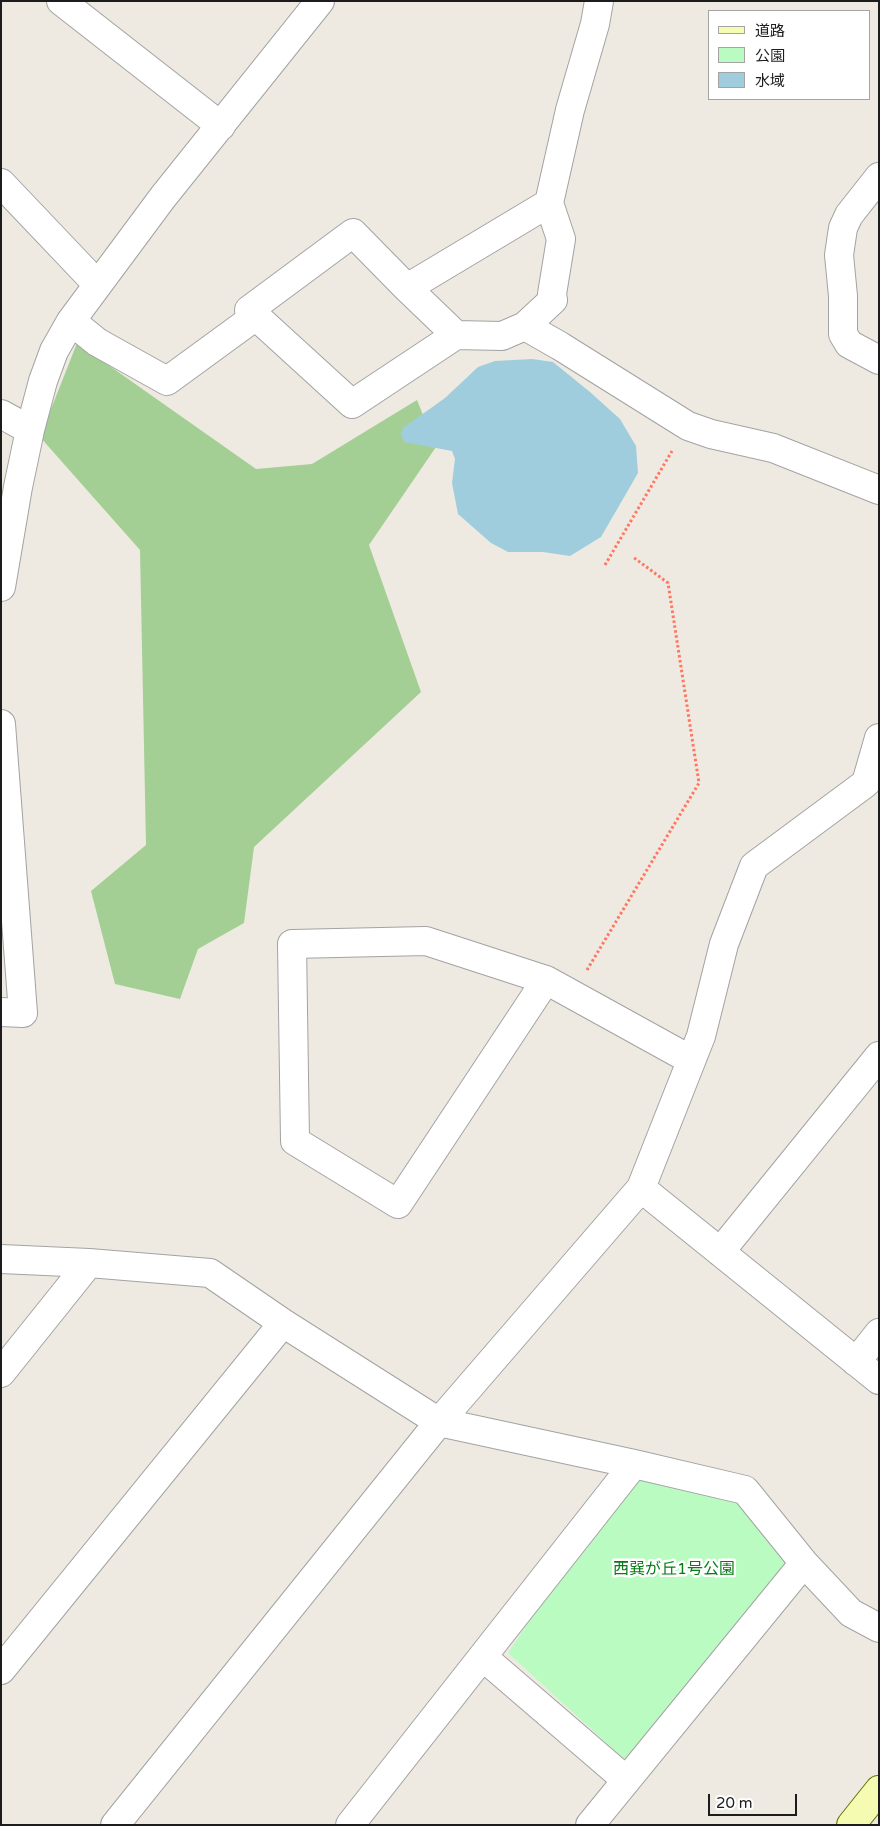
<!DOCTYPE html>
<html>
<head>
<meta charset="utf-8">
<style>
  body { margin:0 }
  #map { position:relative; width:880px; height:1826px; overflow:hidden; background:#eeeae1; font-family:"Varela Round","Noto Sans JP",sans-serif }
  canvas { display:block }
  .frame { position:absolute; inset:0; border:2px solid #1c1c1c; pointer-events:none }
  .legend { position:absolute; left:708px; top:10px; width:162px; height:90px; box-sizing:border-box; background:#fff; border:1px solid #a4a4a4; margin:0; padding:6px 9px; list-style:none; font-size:15px; color:#1c1c1c }
  .legend li { display:flex; align-items:center; gap:10px; height:25px }
  .legend b { width:25px; border:1px solid #a4a4a4 }
  .scale { position:absolute; left:708px; top:1794px; width:89px; height:22px; box-sizing:border-box; border:2px solid #1c1c1c; border-top:0; padding-left:6px; font-size:15px; line-height:18px; white-space:nowrap; color:#1c1c1c; -webkit-text-stroke:4px #fff; paint-order:stroke }
</style>
</head>
<body>
<div id="map">
<canvas width="880" height="1826"></canvas>
<div class="frame"></div>
<ul class="legend">
<li><b style="height:6px;background:#f5fbb1"></b>道路</li>
<li><b style="height:14px;background:#bafbc2"></b>公園</li>
<li><b style="height:14px;background:#9fcdde"></b>水域</li>
</ul>
<div class="scale">20 m</div>
</div>
<script>
const ctx = document.querySelector('canvas').getContext('2d');
ctx.lineJoin = 'round';
function fill(path, color) {
  ctx.fillStyle = color;
  ctx.fill(path, 'evenodd');
}
function poly(rows) {
  const path = new Path2D();
  for (const r of rows) {
    path.moveTo(r[0], r[1]);
    for (let i = 2; i < r.length; i += 2) path.lineTo(r[i], r[i + 1]);
  }
  return path;
}
function strokePath(path, color, width, dash) {
  ctx.strokeStyle = color;
  ctx.lineWidth = width;
  ctx.lineCap = dash ? 'butt' : 'round';
  ctx.setLineDash(dash || []);
  ctx.stroke(path);
}
function write(font, color, halo, rows, align = 'center') {
  ctx.font = font + ' "Varela Round","Noto Sans JP",sans-serif';
  ctx.lineWidth = 5;
  ctx.setLineDash([]);
  ctx.textBaseline = 'middle';
  ctx.strokeStyle = halo;
  ctx.fillStyle = color;
  for (const [text, x, y, turn = 0] of rows) {
    ctx.save();
    ctx.translate(x, y);
    ctx.rotate((+turn || 0) * Math.PI / 180);
    ctx.textAlign = isNaN(turn) ? turn : align;
    if (halo) ctx.strokeText(text, 0, 0);
    ctx.fillText(text, 0, 0);
    ctx.restore();
  }
}
fill(poly([
  [77,343,256,469,312,464,417,400,436,447,369,545,421,692,254,847,244,923,198,949,180,999,115,984,91,891,146,845,140,550,40,437]
]), '#a3cf94');
fill(poly([
  [634,1464,745,1490,804,1563,624,1759,508,1653]
]), '#bafbc2');
fill(poly([
  [532,359,553,362,590,392,620,419,636,446,638,473,601,537,570,556,543,552,508,552,491,543,458,514,452,483,455,459,452,451,404,442,401,435,403,428,445,398,478,367,495,361]
]), '#9fcdde');
const street = poly([
  [61,1,221,126],
  [599,1,595,24,570,110,549,203,561,239,552,294,553,300,525,326,560,346,688,426,711,434,773,448,879,490],
  [879,177,849,215,843,228,839,255,843,296,843,334,849,344,879,360],
  [1,183,97,284],
  [407,288,456,335],
  [71,321,97,342,167,381,256,316],
  [525,326,502,336,456,335,352,404,249,310,353,233,407,288,549,203],
  [1,414,30,430],
  [1,587,18,487,30,430,43,381,54,351,71,321,163,197,320,1],
  [1,724,23,1013,1,1012],
  [546,980,398,1204,295,1141,292,944,426,941,546,980,691,1060],
  [641,1188,879,1380],
  [720,1252,879,1056],
  [1,1259,89,1263,210,1273,283,1323,439,1422,634,1464,745,1490,804,1563,851,1613,879,1628],
  [856,1362,879,1333],
  [1,1373,89,1263],
  [483,1657,626,1780],
  [1,1670,283,1323],
  [115,1825,439,1422,641,1188,701,1036,724,944,754,866,866,783,879,738],
  [350,1825,634,1464],
  [590,1825,804,1563]
]);
const secondary = poly([
  [851,1825,879,1790]
]);
strokePath(street, '#a3a3a3', 30);
strokePath(secondary, '#657501', 30);
strokePath(poly([
  [605,565,672,451],
  [587,970,699,783,668,583,633,557]
]), '#ff7661', 3, [2.5, 2.5]);
strokePath(street, '#fff', 28);
strokePath(secondary, '#f5fbb1', 28);
write('16px', '#077c15', '#fff', [
  ["西巽が丘1号公園",674,1570]
]);
</script>
</body>
</html>
